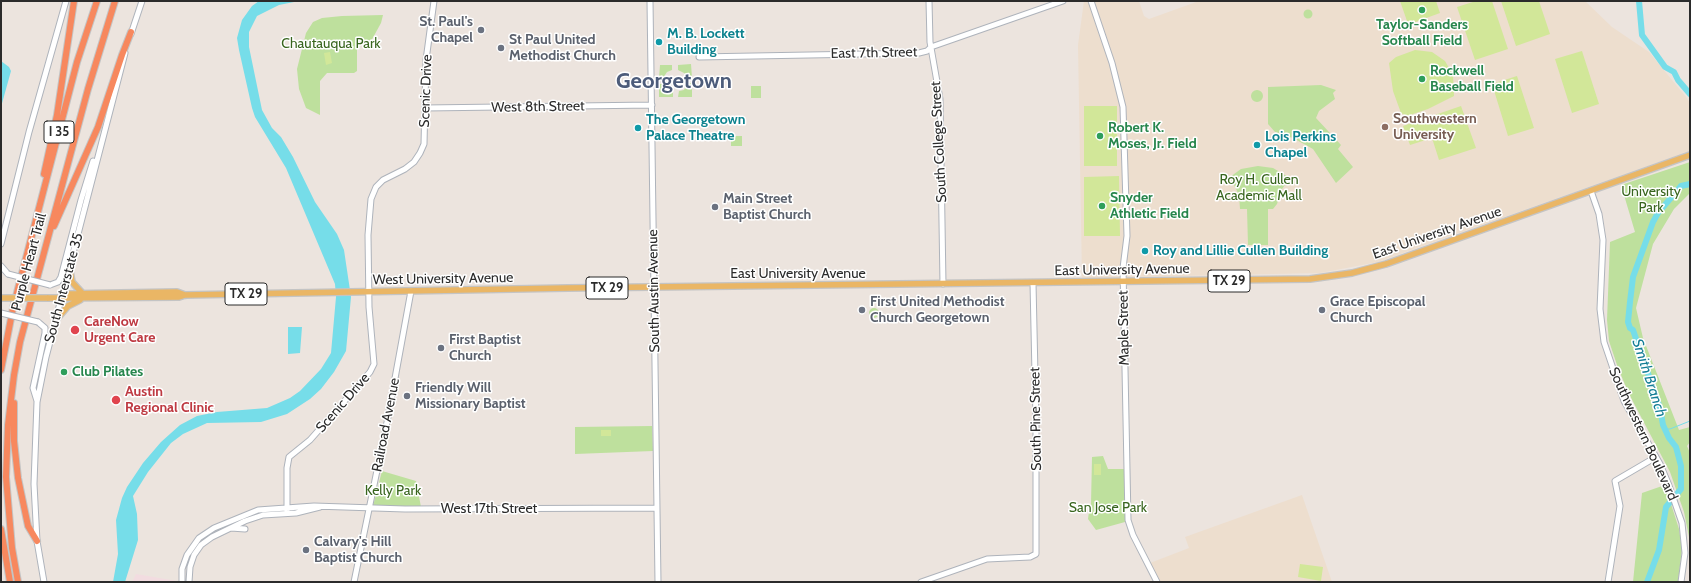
<!DOCTYPE html>
<html>
<head>
<meta charset="utf-8">
<style>
  body { margin:0 }
  #map { position:relative; width:1691px; height:583px; overflow:hidden; background:#ece4de; font-family:Cabin,sans-serif }
  canvas { display:block }
  .frame { position:absolute; inset:0; border:2px solid #2b2b2b; pointer-events:none }
</style>
</head>
<body>
<div id="map">
<canvas width="1691" height="583"></canvas>
<div class="frame"></div>
</div>
<script>
const ctx = document.querySelector('canvas').getContext('2d');
ctx.lineJoin = 'round';
function fill(path, color) {
  ctx.fillStyle = color;
  ctx.fill(path, 'evenodd');
}
function poly(rows) {
  const path = new Path2D();
  for (const r of rows) {
    if (r.length === 3) {
      path.moveTo(r[0] + r[2], r[1]);
      path.arc(r[0], r[1], r[2], 0, 2 * Math.PI);
      continue;
    }
    path.moveTo(r[0], r[1]);
    for (let i = 2; i < r.length; i += 2) path.lineTo(r[i], r[i + 1]);
  }
  return path;
}
function strokePath(path, color, width, dash) {
  ctx.strokeStyle = color;
  ctx.lineWidth = width;
  ctx.lineCap = dash ? 'butt' : 'round';
  ctx.setLineDash(dash || []);
  ctx.stroke(path);
}
function write(font, color, halo, rows, align = 'center') {
  ctx.font = font + ' Cabin,sans-serif';
  ctx.lineWidth = 3;
  ctx.setLineDash([]);
  ctx.textBaseline = 'middle';
  ctx.strokeStyle = halo;
  ctx.fillStyle = color;
  for (const [text, x, y, turn = 0] of rows) {
    ctx.save();
    ctx.translate(x, y);
    ctx.rotate((+turn || 0) * Math.PI / 180);
    ctx.textAlign = isNaN(turn) ? turn : align;
    if (halo) ctx.strokeText(text, 0, 0);
    ctx.fillText(text, 0, 0);
    ctx.restore();
  }
}
fill(poly([
  [1084,1,1139,1,1144,16,1149,19,1199,1,1585,1,1612,27,1649,52,1686,97,1690,103,1690,151,1378,262,1320,273,1082,278,1078,45],
  [1302,495,1332,582,1159,582,1150,563,1189,548,1185,537]
]), '#eddece');
fill(poly([
  [136,574,177,581,177,582,132,582]
]), '#f2dce0');
fill(poly([
  [1308,14,4.5],
  [383,15,381,23,370,43,357,43,357,71,354,73,327,73,320,81,320,115,306,108,299,89,297,69,306,33,313,22,322,18,342,16],
  [691,64,692,78,688,78,684,73,678,70,678,65],
  [660,65,672,65,672,70,667,72,663,78,659,78],
  [688,83,692,83,692,97,678,97,679,91,684,90],
  [659,84,663,84,666,88,673,92,673,97,659,97],
  [1321,85,1336,90,1333,93,1335,99,1319,111,1316,118,1341,145,1338,149,1353,167,1336,183,1313,149,1293,138,1275,132,1268,124,1268,87],
  [751,86,761,86,761,98,751,98],
  [1257,96,6],
  [731,136,742,136,742,146,731,146],
  [1690,162,1690,193,1674,209,1653,244,1636,308,1643,338,1679,430,1690,427,1690,442,1687,446,1690,453,1690,542,1684,512,1670,472,1629,394,1618,368,1609,341,1607,320,1610,242,1635,232,1621,185],
  [1258,166,1273,168,1290,178,1282,189,1277,204,1273,209,1268,209,1268,245,1248,245,1247,209,1240,209,1239,195,1230,177,1241,169],
  [874,313,5],
  [652,426,653,451,575,454,575,427],
  [1103,456,1108,469,1124,469,1125,522,1096,530,1088,519,1090,504,1091,504,1092,457],
  [382,471,416,481,421,507,373,506],
  [1665,485,1679,529,1682,549,1678,582,1633,582,1642,493]
]), '#bee09d');
fill(poly([
  [1400,1,1436,1,1440,13,1410,24,1407,21],
  [1476,1,1492,1,1508,49,1475,60,1457,7],
  [1501,1,1539,1,1550,34,1516,46],
  [1415,50,1432,52,1445,61,1453,75,1454,96,1428,109,1407,116,1401,113,1393,91,1389,63,1396,57],
  [1582,51,1599,104,1572,113,1555,59],
  [330,52,332,63,326,65,324,53],
  [1517,76,1534,128,1508,136,1492,84],
  [1084,106,1117,106,1117,166,1084,166],
  [1461,106,1476,148,1439,160,1432,138,1410,145,1403,126],
  [1119,176,1120,236,1084,236,1084,177],
  [601,430,611,430,611,436,601,436],
  [1094,464,1101,464,1101,475,1094,475],
  [1300,564,1323,567,1321,581,1298,577]
]), '#d2e799');
fill(poly([
  [259,1,299,1,279,5,257,16,249,32,249,47,262,110,272,128,281,137,293,157,315,202,337,234,344,250,351,297,346,351,334,372,321,389,310,399,287,414,261,422,207,423,183,434,171,443,148,472,133,496,137,514,138,540,125,582,113,582,118,554,116,520,122,498,127,487,143,463,161,442,180,425,197,416,217,412,267,408,290,398,300,391,321,369,331,353,336,297,335,284,286,168,255,117,252,108,239,50,237,38,242,20,252,6],
  [1,61,9,67,11,71,1,107],
  [288,327,302,327,300,353,288,354]
]), '#76dde9');
strokePath(poly([
  [1665,429,1670,429,1690,421]
]), '#76dde9', 1);
strokePath(poly([
  [1639,1,1642,35,1665,67,1674,72,1678,80,1690,94],
  [1647,582,1659,550,1666,507,1681,489,1681,466,1676,447,1669,438,1663,425,1660,408,1633,330,1630,328,1628,322,1630,302,1633,277,1653,222,1658,213,1681,186,1690,184]
]), '#76dde9', 6);
const secondary = poly([
  [650,1,658,582],
  [929,1,930,42,940,99,943,284],
  [1091,1,1112,63,1123,107,1127,236,1123,268,1128,520,1133,535,1157,582],
  [131,34,142,1],
  [699,57,919,53,927,51,931,47,1063,1],
  [425,108,652,105],
  [1591,191,1599,214,1603,240,1600,309,1604,342,1624,401,1660,464,1668,483,1682,523,1685,553,1681,582],
  [1,244,29,132,66,1],
  [1,266,8,274],
  [50,285,58,282,61,277,81,200,93,161],
  [37,401,33,388,45,333,45,328,38,322],
  [287,513,287,468,289,457,310,440,370,372,374,364,369,307,368,235,371,199,376,187,383,180,405,169,414,162,420,153,424,144,426,60,434,1],
  [231,528,245,529],
  [44,582,37,541,34,484,37,402,46,357,125,53],
  [182,582,182,569,187,555,199,538,214,528,258,510,314,506,405,509,657,508],
  [189,582,190,567,194,555,201,545,212,537,245,521,263,515,296,513,320,507],
  [354,582,387,422,411,291],
  [921,582,987,559,1030,557,1036,554,1036,421,1033,283],
  [1608,582,1620,506,1615,481,1656,457]
]);
const primary = poly([
  [69,266,72,282,83,294],
  [47,298,179,297,185,295,568,288,1310,279,1352,273,1386,264,1690,155],
  [61,298,65,294,177,292,185,295],
  [55,321,68,306,80,300]
]);
const highway = poly([
  [44,174,57,115,74,1],
  [54,226,98,127,122,55,131,32],
  [1,370,13,308,77,62,97,1],
  [14,403,14,441,18,478,28,526,37,541],
  [1,529,10,582],
  [18,582,12,548,6,477,8,425,14,375,20,342,88,89,115,1]
]);
strokePath(secondary, '#aeb3bb', 7);
strokePath(primary, '#c4c4c4', 8);
strokePath(highway, '#c4c4c4', 8);
strokePath(secondary, '#fff', 5);
strokePath(primary, '#eab665', 5.5);
strokePath(highway, '#f7885e', 6);
const secondaryBridge = poly([
  [8,274,50,285],
  [1,313,38,322]
]);
const primaryBridge = poly([
  [1,298,47,298]
]);
strokePath(secondaryBridge, '#aeb3bb', 7, []);
strokePath(primaryBridge, '#c4c4c4', 8, []);
strokePath(secondaryBridge, '#fff', 5);
strokePath(primaryBridge, '#eab665', 5.5);
for (const [x, y, r, color] of [
  [1422,10,4,"#2e9e5b"],
  [481,30,4,"#6b7280"],
  [659,42,4,"#0f9aa8"],
  [501,48,4,"#6b7280"],
  [1422,79,4,"#2e9e5b"],
  [1385,127,4,"#8d6e63"],
  [638,128,4,"#0f9aa8"],
  [1100,136,4,"#2e9e5b"],
  [1257,145,4,"#0f9aa8"],
  [1102,206,4,"#2e9e5b"],
  [715,207,4,"#6b7280"],
  [1145,251,4,"#0f9aa8"],
  [862,310,4,"#6b7280"],
  [1322,310,4,"#6b7280"],
  [75,330,5,"#e0444e"],
  [441,348,4,"#6b7280"],
  [64,372,4,"#2e9e5b"],
  [407,396,4,"#6b7280"],
  [116,400,5,"#e0444e"],
  [306,550,4,"#6b7280"]
]) {
  const dot = new Path2D();
  dot.arc(x, y, r, 0, 2 * Math.PI);
  ctx.fillStyle = color;
  ctx.fill(dot);
  strokePath(dot, '#fff', 1.5);
}
for (const [x, y, w] of [
  [59,132,30],
  [1229,281,42],
  [607,288,42],
  [246,294,42]
]) {
  const box = new Path2D();
  box.roundRect(x - w / 2, y - 11, w, 22, 3);
  ctx.fillStyle = '#fff';
  ctx.fill(box);
  strokePath(box, '#2b2b2b', 1);
}
write('bold 13px', '#2b2b2b', null, [
  ["I 35",59,132],
  ["TX 29",1229,281],
  ["TX 29",607,288],
  ["TX 29",246,294]
]);
write('bold 14px', '#5b616d', '#fff', [
  ["St. Paul's",473,22,"right"],
  ["Chapel",473,38,"right"],
  ["St Paul United",509,40],
  ["Methodist Church",509,56],
  ["Main Street",723,199],
  ["Baptist Church",723,215],
  ["First United Methodist",870,302],
  ["Church Georgetown",870,318],
  ["Grace Episcopal",1330,302],
  ["Church",1330,318],
  ["First Baptist",449,340],
  ["Church",449,356],
  ["Friendly Will",415,388],
  ["Missionary Baptist",415,404],
  ["Calvary's Hill",314,542],
  ["Baptist Church",314,558]
], 'left');
write('bold 14px', '#27864d', '#fff', [
  ["Taylor-Sanders",1422,25,"center"],
  ["Softball Field",1422,41,"center"],
  ["Rockwell",1430,71],
  ["Baseball Field",1430,87],
  ["Robert K.",1108,128],
  ["Moses, Jr. Field",1108,144],
  ["Snyder",1110,198],
  ["Athletic Field",1110,214],
  ["Club Pilates",72,372]
], 'left');
write('bold 14px', '#0d838f', '#fff', [
  ["M. B. Lockett",667,34],
  ["Building",667,50],
  ["The Georgetown",646,120],
  ["Palace Theatre",646,136],
  ["Lois Perkins",1265,137],
  ["Chapel",1265,153],
  ["Roy and Lillie Cullen Building",1153,251]
], 'left');
write('14px', '#38651e', '#fff', [
  ["Chautauqua Park",331,44],
  ["Roy H. Cullen",1259,180],
  ["Academic Mall",1259,196],
  ["University",1651,192],
  ["Park",1651,208],
  ["Kelly Park",393,491],
  ["San Jose Park",1108,508]
]);
write('14px', '#2b2b2b', '#fff', [
  ["East 7th Street",874,53,-1],
  ["Scenic Drive",426,91,-88],
  ["West 8th Street",538,107,-1],
  ["South College Street",939,142,-93],
  ["East University Avenue",1437,233,-19],
  ["Purple Heart Trail",29,262,-75],
  ["East University Avenue",1122,270,-1],
  ["East University Avenue",798,274],
  ["West University Avenue",443,279,-1],
  ["South Interstate 35",64,288,-75],
  ["South Austin Avenue",654,291,-91],
  ["Maple Street",1124,328,-91],
  ["Scenic Drive",343,403,-49],
  ["South Pine Street",1036,419,-91],
  ["Railroad Avenue",386,425,-79],
  ["Southwestern Boulevard",1643,434,65],
  ["West 17th Street",489,509]
]);
write('bold 14px', '#785e54', '#fff', [
  ["Southwestern",1393,119],
  ["University",1393,135]
], 'left');
write('bold 14px', '#be3a42', '#fff', [
  ["CareNow",84,322],
  ["Urgent Care",84,338],
  ["Austin",125,392],
  ["Regional Clinic",125,408]
], 'left');
write('italic 15px', '#147e96', '#fff', [
  ["Smith Branch",1649,378,72]
]);
write('bold 22px', '#4d5c7a', '#fff', [
  ["Georgetown",674,82]
]);
</script>
</body>
</html>
